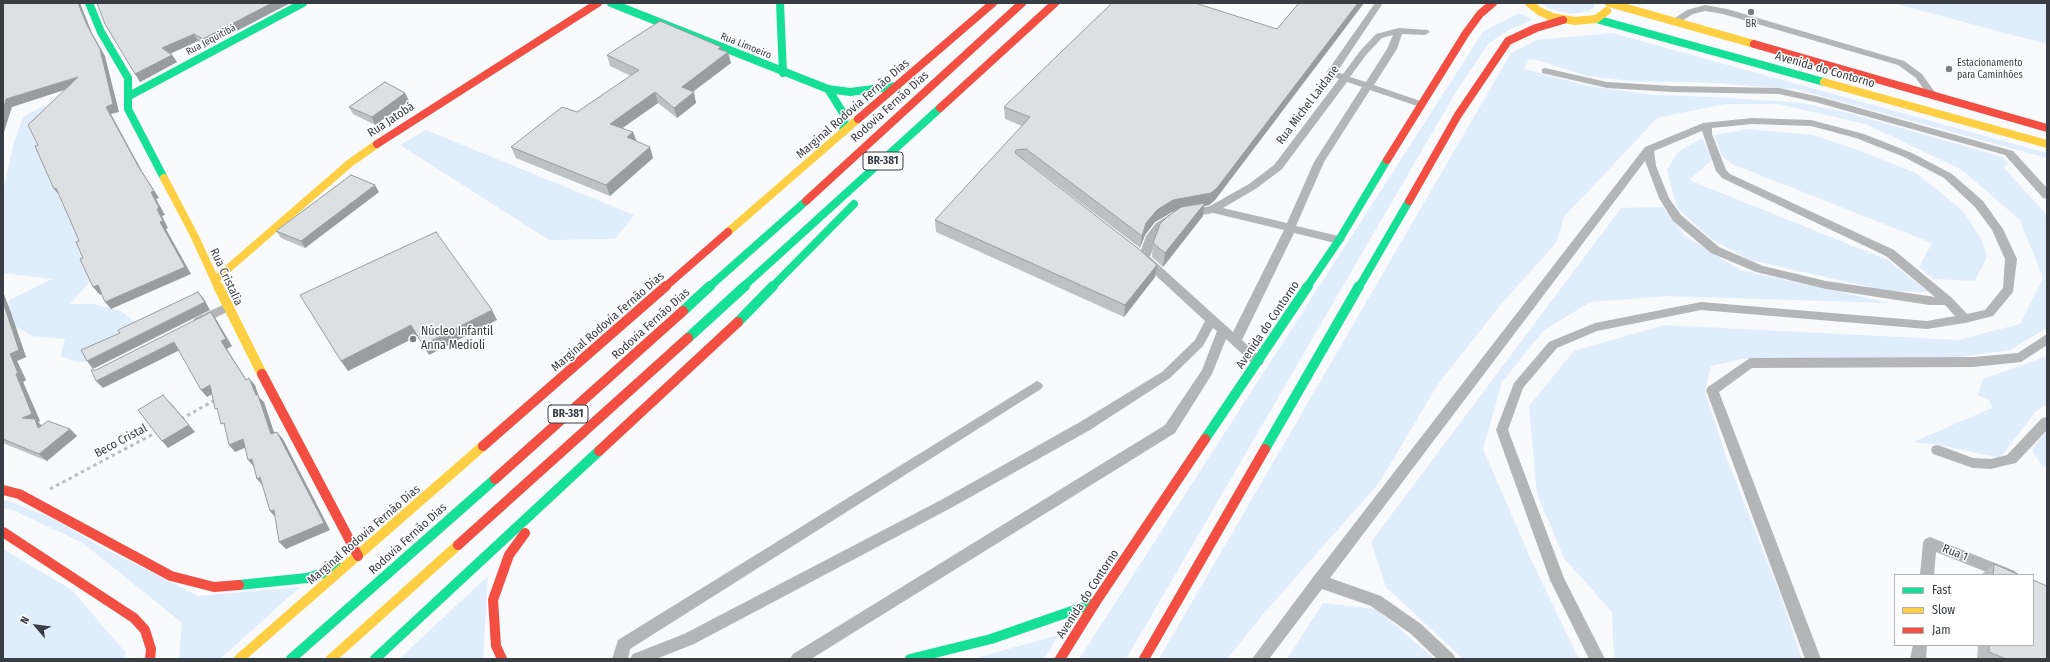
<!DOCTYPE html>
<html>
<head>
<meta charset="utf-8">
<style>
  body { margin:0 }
  #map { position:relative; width:2050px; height:662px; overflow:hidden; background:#f8fafc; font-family:"Fira Sans Condensed",sans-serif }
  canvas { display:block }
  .frame { position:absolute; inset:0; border:4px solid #383d43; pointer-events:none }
  .legend { position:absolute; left:1894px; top:574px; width:140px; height:72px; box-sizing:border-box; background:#fff; border:1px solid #afb1b4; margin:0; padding:5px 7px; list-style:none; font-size:12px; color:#383d43 }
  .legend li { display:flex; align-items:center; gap:8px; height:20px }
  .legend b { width:20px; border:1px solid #afb1b4 }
  .north { position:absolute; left:16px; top:606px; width:40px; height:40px; -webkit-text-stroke:3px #fff; paint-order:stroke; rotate:298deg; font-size:11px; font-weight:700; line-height:16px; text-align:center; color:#383d43 }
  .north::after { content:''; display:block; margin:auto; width:14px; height:18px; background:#383d43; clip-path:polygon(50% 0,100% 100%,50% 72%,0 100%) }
</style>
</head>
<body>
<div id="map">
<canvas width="2050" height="662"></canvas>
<div class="frame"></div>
<ul class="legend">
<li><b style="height:5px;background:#16e098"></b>Fast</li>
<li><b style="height:5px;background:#ffcf43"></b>Slow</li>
<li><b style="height:5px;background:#f24e42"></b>Jam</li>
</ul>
<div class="north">N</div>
</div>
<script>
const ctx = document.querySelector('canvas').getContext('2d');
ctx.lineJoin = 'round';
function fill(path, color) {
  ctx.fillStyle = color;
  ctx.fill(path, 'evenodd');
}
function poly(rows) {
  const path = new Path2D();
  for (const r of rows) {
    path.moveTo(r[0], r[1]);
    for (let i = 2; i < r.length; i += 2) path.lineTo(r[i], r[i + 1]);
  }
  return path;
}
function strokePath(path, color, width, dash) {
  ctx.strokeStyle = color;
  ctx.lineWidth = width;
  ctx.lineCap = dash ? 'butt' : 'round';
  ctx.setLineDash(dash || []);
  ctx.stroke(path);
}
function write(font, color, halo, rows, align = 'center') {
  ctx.font = font + ' "Fira Sans Condensed",sans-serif';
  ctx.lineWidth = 3;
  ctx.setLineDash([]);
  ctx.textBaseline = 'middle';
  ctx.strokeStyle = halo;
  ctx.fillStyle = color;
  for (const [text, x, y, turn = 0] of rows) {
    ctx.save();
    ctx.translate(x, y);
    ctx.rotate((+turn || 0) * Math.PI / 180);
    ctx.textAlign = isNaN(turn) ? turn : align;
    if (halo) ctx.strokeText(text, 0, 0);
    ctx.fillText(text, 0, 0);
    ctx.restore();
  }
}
fill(poly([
  [1539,3,1594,3,1594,7,1589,11,1571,14,1550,9],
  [1892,3,2047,3,2047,44],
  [1519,13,1532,20,1509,30,1489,43,1457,90,1126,659,1079,659,1483,32],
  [1612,33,2047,153,2047,158,1795,89,1715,83,1631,81,1587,76,1540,61,1529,59,1524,69,1588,86,1655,95,1713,97,1802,103,1853,114,2002,157,2008,163,2004,168,2047,215,2047,328,2010,350,1939,360,1883,358,1742,359,1711,366,1705,391,1727,459,1780,594,1802,659,1616,659,1614,655,1612,612,1564,558,1537,494,1529,406,1574,351,1664,325,1958,340,2020,324,2043,278,2020,220,1962,170,1866,124,1778,104,1725,104,1657,118,1564,217,1556,243,1502,303,1438,384,1379,483,1264,613,1227,659,1159,659,1511,53,1537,40],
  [43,106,56,109,101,274,88,284,70,304,93,304,121,311,135,322,96,361,76,362,61,356,65,339,32,336,10,323,9,300,52,279,3,273,3,191,14,143,23,117],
  [1748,129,1812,135,1855,149,1916,173,1962,210,1982,240,1987,257,1975,281,1933,279,1919,267,1932,243,1732,164,1723,157,1714,135],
  [426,130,634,215,615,239,549,240,400,145],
  [1702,138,1713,159,1689,180,1888,260,1928,292,1887,291,1750,260,1711,239,1677,208,1667,170,1678,152],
  [1663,207,1685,236,1740,270,1890,303,1667,296,1590,302,1543,331,1502,382,1483,449,1533,564,1579,659,1463,659,1386,587,1371,542,1621,208],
  [2047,356,2047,405,2036,411,2000,458,1940,445,1913,442,1992,408,1989,400,1978,395,1983,379],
  [2047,431,2047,468,2043,467,2032,450,2041,437],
  [3,501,8,501,54,519,97,545,198,596,300,587,220,659,179,659,182,623,83,543,13,510,3,508],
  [3,549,72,590,126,653,124,659,3,659],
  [488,576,483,659,399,659],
  [1323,603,1376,609,1435,659,1287,659],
  [1058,635,1044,659,973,659]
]), '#e0edfd');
strokePath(poly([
  [181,419,215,400],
  [50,489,157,432]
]), '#bcbec0', 3, [3.5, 3.5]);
fill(poly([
  [1375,3,1383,3,1337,72,1343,74,1360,51,1376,34,1399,28,1428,30,1430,32,1425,35,1402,34,1397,49,1374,85,1423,102,1425,104,1420,107,1417,106,1370,90,1324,162,1296,226,1343,237,1345,240,1339,244,1294,233,1242,340,1262,359,1264,362,1262,365,1254,365,1226,339,1212,374,1175,433,811,659,790,659,793,654,1165,425,1202,370,1217,331,1213,328,1203,346,1170,378,1090,430,951,508,694,644,656,659,630,659,633,654,684,634,941,500,1080,422,1162,372,1195,340,1205,321,1140,261,1138,258,1146,236,1156,223,1172,213,1210,206,1249,184,1274,165,1339,79,1326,73,1375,3],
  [1393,35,1387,49,1366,82,1350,77,1366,55,1382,38,1393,35],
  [1347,82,1362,87,1314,162,1287,223,1223,208,1257,188,1282,169,1347,82],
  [1213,213,1284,230,1233,332,1150,257,1157,237,1164,229,1179,219,1213,213],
  [1705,5,1727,9,1904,61,1922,74,1937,95,1935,97,1929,97,1916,78,1898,65,1723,14,1705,11,1693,14,1677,24,1674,25,1669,22,1687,10,1705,5],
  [1545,68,1607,82,1672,86,1779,88,1820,97,2013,151,2047,188,2047,199,2043,198,2005,155,1815,102,1779,94,1672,92,1607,88,1542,73,1542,69,1545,68],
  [1752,118,1811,120,1864,134,1912,153,1952,174,1983,201,2003,229,2017,259,2013,292,1993,316,1965,323,1927,329,1701,310,1597,331,1557,348,1523,388,1508,430,1564,578,1605,659,1589,659,1550,580,1496,430,1514,383,1549,342,1595,323,1701,302,1927,321,1955,316,1945,305,1929,305,1826,289,1756,272,1711,253,1673,221,1659,198,1645,161,1330,578,1381,596,1421,624,1453,654,1456,659,1437,659,1411,634,1371,606,1322,589,1269,659,1252,659,1314,576,1645,147,1703,123,1752,118],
  [1752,124,1811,126,1856,138,1904,157,1944,178,1975,207,1992,230,2005,259,2003,288,1985,310,1967,314,1952,298,1894,250,1730,174,1726,170,1712,134,1712,128,1752,124],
  [1702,131,1716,171,1722,178,1886,256,1935,297,1826,281,1763,266,1719,247,1681,215,1669,198,1656,166,1654,151,1702,131],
  [227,303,231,304,233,307,231,310,203,324,195,324,193,321,195,318,227,303],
  [2047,334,2047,345,2021,362,1973,367,1752,368,1719,392,1821,659,1805,659,1706,390,1708,387,1750,358,1973,357,2018,353,2047,334],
  [1037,381,1041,383,1043,386,1041,389,630,649,628,659,612,659,618,640,1037,381],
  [2047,417,2047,430,2016,463,2011,464,1991,469,1973,468,1933,454,1931,450,1933,446,1938,445,1973,458,1991,459,2007,455,2042,418,2047,417],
  [1930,537,2015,571,2017,575,1994,575,1936,552,1934,575,1920,575,1923,543,1925,539,1930,537],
  [1913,645,1927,645,1926,659,1910,659,1913,645]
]), '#b3b5b7');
strokePath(poly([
  [89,3,101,32,128,78,128,109,164,178],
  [611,3,828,89,850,92,897,86],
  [780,3,783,73],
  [1596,19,1824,82],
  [828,89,845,116,843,132],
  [129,96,303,3],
  [709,287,806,201],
  [743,287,940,108],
  [772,287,854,204],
  [1307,287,1339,240,1387,160],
  [1359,287,1409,201]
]), '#16e098', 8);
strokePath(poly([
  [683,311,710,286],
  [738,322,773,286],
  [688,338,745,286],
  [1205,439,1308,286],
  [1265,449,1359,286],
  [239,585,307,578,340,568],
  [291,659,495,479],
  [375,659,599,451],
  [910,659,991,639,1095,603]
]), '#16e098', 10);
strokePath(poly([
  [1529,3,1539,11,1552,17,1575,21,1596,19,1607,11],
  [1609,3,1754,44],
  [1824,82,2047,144],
  [164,178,194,235,218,287],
  [728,232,858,119],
  [215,280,350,163,377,144]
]), '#ffcf43', 8);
strokePath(poly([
  [218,286,262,374],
  [239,659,483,446],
  [331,659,458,545]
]), '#ffcf43', 10);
strokePath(poly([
  [1754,44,2047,128],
  [940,108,1055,3],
  [858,119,993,3],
  [377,144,598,3],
  [1387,160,1466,33,1480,14,1493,3],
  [806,201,1022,3],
  [1409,201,1458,115,1508,41,1536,28,1563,20],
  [665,287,728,232]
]), '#f24e42', 8);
strokePath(poly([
  [262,374,358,556],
  [483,446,666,286],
  [599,451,738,322],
  [495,479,683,311],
  [3,490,19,494,171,576,214,587,239,585],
  [3,532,134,618,145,630,151,649,150,659],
  [458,545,688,338],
  [502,659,496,646,493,600,509,555,525,533],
  [1060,659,1095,603,1205,439],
  [1144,659,1265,449]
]), '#f24e42', 10);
fill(poly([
  [97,3,290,3,208,46,198,41,170,54,172,55,177,62,140,82],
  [1299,3,1364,3,1215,200,1209,205,1204,206,1203,216,1163,267,1152,257,1153,243,1175,211,1172,212,1155,222,1145,235,1140,248,1026,161,1025,161,1155,277,1124,317,936,232,935,220,1022,126,1005,119,1004,107,1277,29],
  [722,50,731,63,693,92,696,103,677,118,658,103,622,128,633,132,636,141,653,158,610,196,516,158,511,147,577,112,631,76,610,66,607,55],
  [405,93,409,101,375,125,353,114,349,107],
  [379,192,305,248,281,238,276,231],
  [3,292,10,310,26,357,17,361,26,380,23,382,40,421,38,422,42,426,70,429,77,436,47,461,3,443],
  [1994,564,2020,575,1982,575,1982,574],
  [1978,645,2033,645,2047,659,1977,659]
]), '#bdc1c3');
fill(poly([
  [78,3,80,3,92,33,105,56,119,112,111,114,143,173,159,198,156,199,165,215,162,216,168,228,166,229,191,274,111,309,105,302,160,222,151,192,138,166,106,107,87,25],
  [272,3,290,3,208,46,203,39],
  [1358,3,1364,3,1215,200,1209,205,1204,206,1203,216,1163,267,1165,253,1202,206,1172,212,1155,222,1145,235,1140,248,1142,236,1146,223,1157,210],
  [194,34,198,41,167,55,162,48],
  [721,47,723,56,728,52,731,63,684,98,682,87,718,49],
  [172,55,177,62,140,82,135,74],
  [78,77,83,84,12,107,3,135,3,110,6,99],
  [655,92,658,103,614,134,610,124],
  [694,92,696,103,677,118,674,108],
  [405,93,409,101,375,125,372,117],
  [633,132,637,142,627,137],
  [650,147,653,158,610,196,606,185],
  [375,185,379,192,305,248,301,241],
  [56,188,60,196,54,189],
  [1157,265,1155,277,1124,317,1125,305],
  [98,285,104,293,100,295,93,287],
  [3,292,10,310,26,357,17,361,26,380,23,382,40,421,38,422,42,426,46,435,22,418,16,374,10,354,3,303],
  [198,292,204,299,210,310,93,369,87,361],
  [492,310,497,320,429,355,423,345],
  [211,312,216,319,232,346,227,349,251,387,246,380,221,341],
  [411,325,418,336,348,371,341,361],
  [174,342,180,350,103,388,96,381],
  [249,378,255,385,259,397,264,402,277,441,271,434],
  [210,385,216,392,207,397,201,390],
  [170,402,195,432,168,448,162,441],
  [70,429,77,436,47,461,39,454],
  [277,432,283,439,330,530,286,549,279,542],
  [243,439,249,446,235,452,229,445],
  [252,459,254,467,248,460],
  [260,477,263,486,257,479],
  [274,510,276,518,270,511]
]), '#9a9d9f');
const building = poly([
  [3,3,78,3,87,25,100,49,113,104,106,107,138,166,154,191,151,192,159,208,157,209,163,221,160,222,185,267,105,302,98,285,93,287,80,259,83,258,76,242,79,241,74,229,56,188,54,189,35,146,38,145,28,125,78,77,6,99,3,110,3,3],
  [97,3,272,3,203,39,194,34,162,48,172,55,135,74,105,24,97,3],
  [1112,3,1195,3,1277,29,1299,3,1358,3,1217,188,1211,193,1173,200,1157,210,1146,223,1142,236,1026,149,1016,150,1015,153,1140,250,1157,265,1125,305,935,220,1030,117,1004,107,1112,3],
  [660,21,721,47,718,49,728,52,682,87,694,92,674,108,655,92,610,124,633,132,627,137,650,147,606,185,511,147,562,107,577,112,639,70,607,55,660,21],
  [385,82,405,93,372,117,349,107,385,82],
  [351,175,375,185,301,241,276,231,351,175],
  [1205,203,1165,253,1153,243,1160,224,1167,217,1181,207,1205,203],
  [436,232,492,310,423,345,411,325,341,361,300,295,436,232],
  [198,292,205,302,87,361,81,350,120,333,118,330,198,292],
  [3,302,19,350,10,354,18,373,16,374,32,414,22,418,35,419,38,428,48,421,70,429,39,454,3,439,3,302],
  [211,312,226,339,221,341,246,380,249,378,256,395,258,395,271,434,277,432,324,523,279,542,274,510,270,511,260,477,257,479,252,459,248,460,243,439,229,445,224,423,221,424,217,408,215,409,210,385,201,390,174,342,96,381,91,370,96,370,211,312],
  [163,395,189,425,162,441,138,410,163,395],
  [1994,564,2020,575,1993,575,1994,564],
  [2033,580,2047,586,2047,659,2006,659,1989,652,1989,645,2033,645,2033,580]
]);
fill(building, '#dce0e3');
strokePath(building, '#9a9d9f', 1);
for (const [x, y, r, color] of [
  [1751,12,4,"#7b7f84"],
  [1949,69,4,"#7b7f84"],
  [413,339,4,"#7b7f84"]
]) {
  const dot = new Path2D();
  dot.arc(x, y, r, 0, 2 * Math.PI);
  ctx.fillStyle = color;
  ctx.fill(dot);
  strokePath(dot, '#fff', 1.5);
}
write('10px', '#383d43', '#fff', [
  ["BR",1751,24],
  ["Estacionamento",1957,63,"left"],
  ["para Caminhões",1957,75,"left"]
]);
write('10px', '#383d43', '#fff', [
  ["Rua Jequitibá",211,40,-28],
  ["Rua Limoeiro",746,46,22]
]);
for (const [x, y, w] of [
  [883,161,40],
  [568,414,40]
]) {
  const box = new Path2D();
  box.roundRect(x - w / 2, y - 9, w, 18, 3);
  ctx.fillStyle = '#fff';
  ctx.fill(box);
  strokePath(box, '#383d43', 1);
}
write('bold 11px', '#383d43', null, [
  ["BR-381",883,161],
  ["BR-381",568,414]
]);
write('12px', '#383d43', '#fff', [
  ["Avenida do Contorno",1825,70,16],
  ["Rua Michel Laidane",1308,105,-53],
  ["Rodovia Fernão Dias",890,107,-42],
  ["Marginal Rodovia Fernão Dias",853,109,-41],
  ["Rua Jatobá",391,120,-33],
  ["Rua Cristalia",226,277,65],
  ["Marginal Rodovia Fernão Dias",608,322,-41],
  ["Rodovia Fernão Dias",651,324,-42],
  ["Avenida do Contorno",1268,325,-56],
  ["Beco Cristal",121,441,-28],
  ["Marginal Rodovia Fernão Dias",364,535,-41],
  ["Rodovia Fernão Dias",408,539,-42],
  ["Rua 1",1955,553,22],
  ["Avenida do Contorno",1088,594,-57]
]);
write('12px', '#383d43', '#fff', [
  ["Núcleo Infantil",421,332],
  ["Anna Medioli",421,346]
], 'left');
</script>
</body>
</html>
